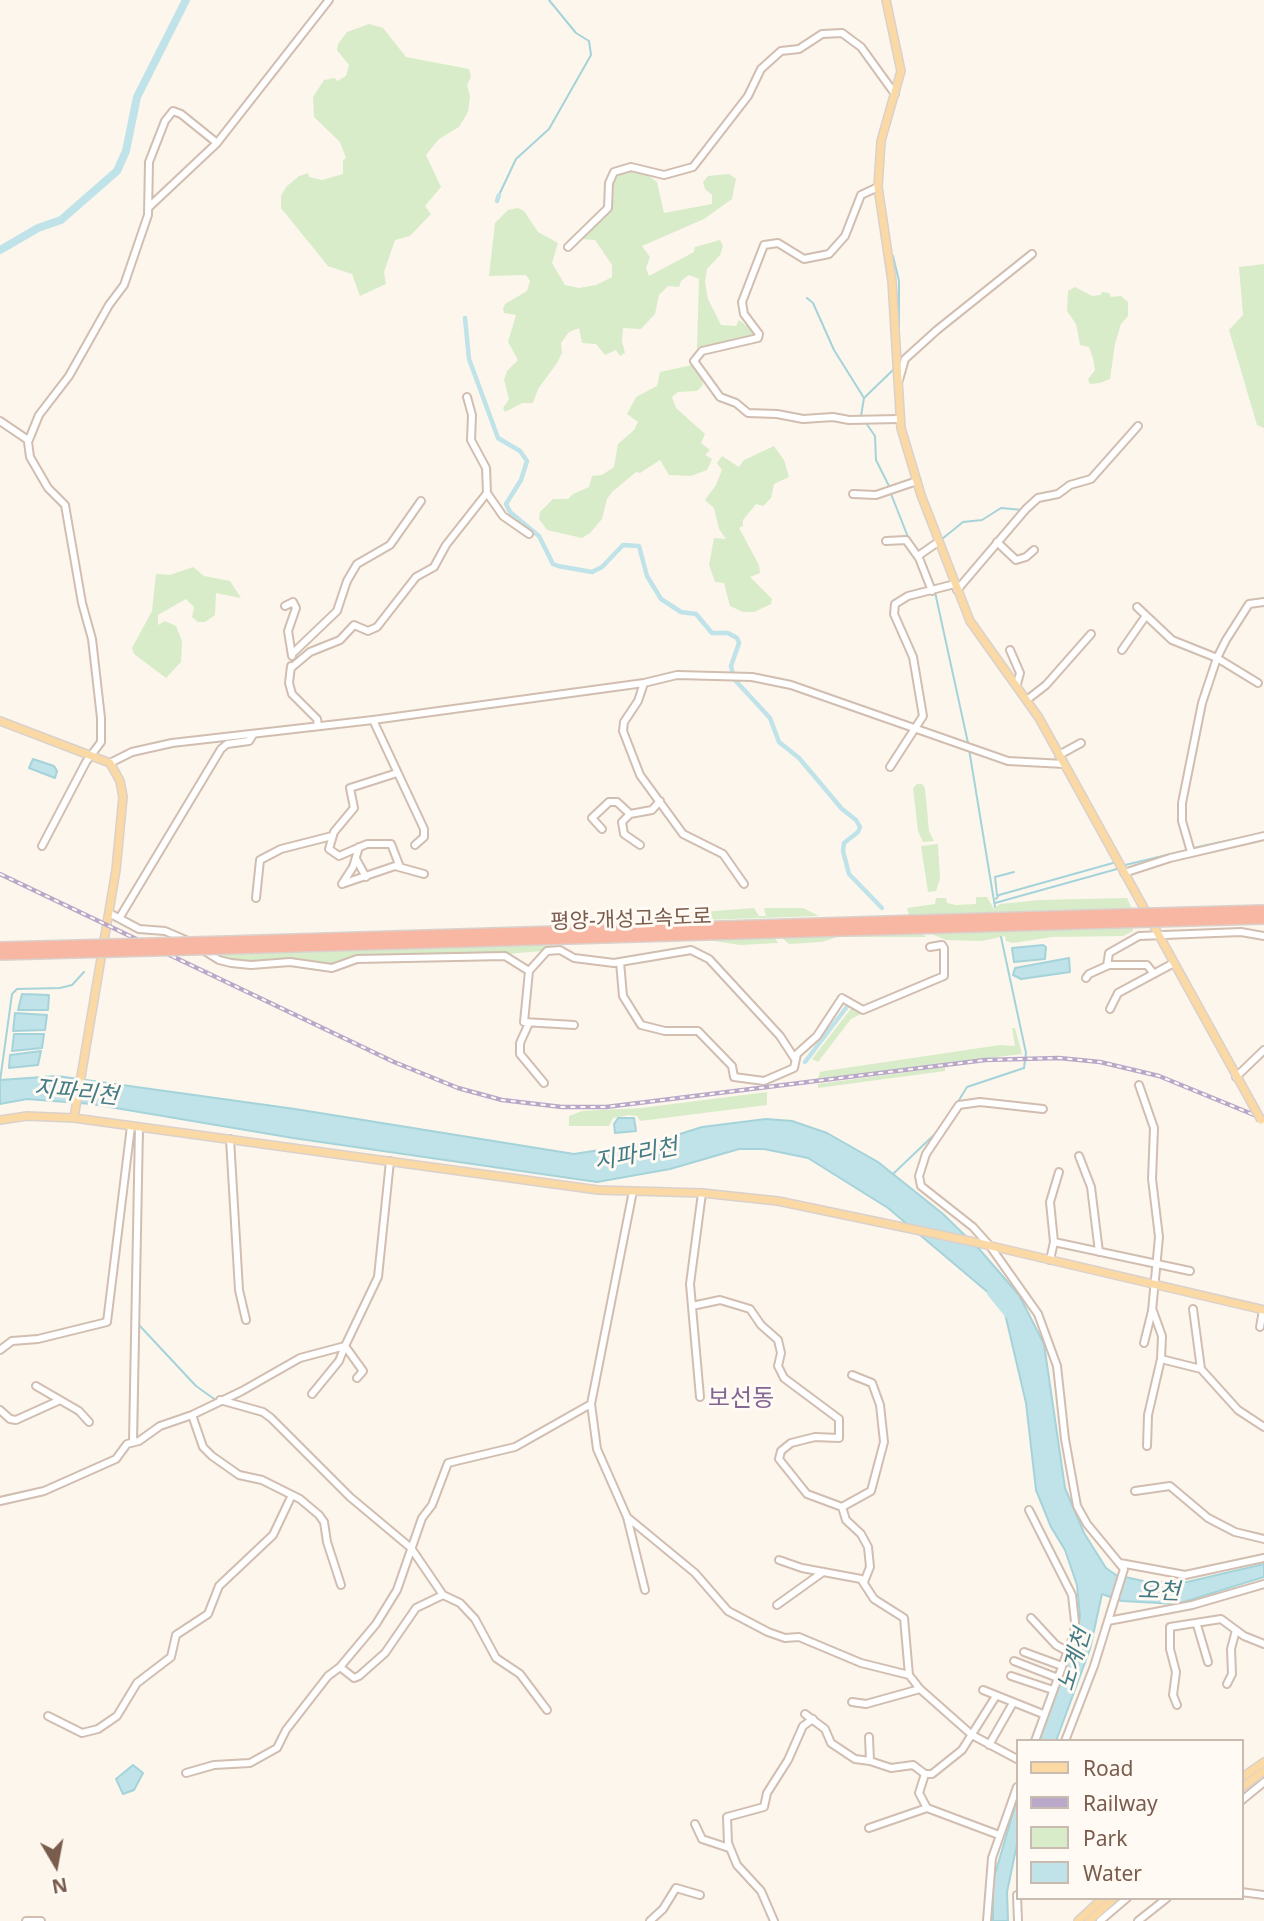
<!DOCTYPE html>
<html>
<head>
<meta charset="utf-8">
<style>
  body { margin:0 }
  #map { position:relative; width:1264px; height:1921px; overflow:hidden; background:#fdf6ec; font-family:"Noto Sans",sans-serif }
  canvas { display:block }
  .legend { position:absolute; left:1016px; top:1739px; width:228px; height:161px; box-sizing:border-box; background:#fffaf3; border:2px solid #cabbb1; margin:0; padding:9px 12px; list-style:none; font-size:21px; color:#7a5c4d }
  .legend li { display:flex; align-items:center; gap:14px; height:35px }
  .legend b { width:35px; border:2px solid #cabbb1 }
  .north { position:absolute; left:21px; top:1830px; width:70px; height:70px; -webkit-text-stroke:5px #fffaf3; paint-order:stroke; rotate:170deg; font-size:19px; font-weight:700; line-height:28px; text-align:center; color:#7a5c4d }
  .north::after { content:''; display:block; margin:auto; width:24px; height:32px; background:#7a5c4d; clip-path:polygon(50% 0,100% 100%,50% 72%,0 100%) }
</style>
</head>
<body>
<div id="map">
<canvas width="1264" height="1921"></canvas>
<ul class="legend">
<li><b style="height:9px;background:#fbd9a5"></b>Road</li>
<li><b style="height:9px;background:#b9a8c9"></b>Railway</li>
<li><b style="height:19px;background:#d8ecc9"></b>Park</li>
<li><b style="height:19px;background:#bfe3e8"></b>Water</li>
</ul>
<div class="north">N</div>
</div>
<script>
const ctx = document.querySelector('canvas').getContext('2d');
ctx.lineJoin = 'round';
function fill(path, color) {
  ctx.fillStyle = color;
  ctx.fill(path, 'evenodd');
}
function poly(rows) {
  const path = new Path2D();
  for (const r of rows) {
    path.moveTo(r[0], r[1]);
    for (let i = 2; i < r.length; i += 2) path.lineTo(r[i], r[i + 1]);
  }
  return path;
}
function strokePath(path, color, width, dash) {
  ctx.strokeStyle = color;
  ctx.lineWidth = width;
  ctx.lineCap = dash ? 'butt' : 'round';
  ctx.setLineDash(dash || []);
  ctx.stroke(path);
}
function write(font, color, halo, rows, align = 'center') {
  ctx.font = font + ' "Noto Sans","Noto Sans KR",sans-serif';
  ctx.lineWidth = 6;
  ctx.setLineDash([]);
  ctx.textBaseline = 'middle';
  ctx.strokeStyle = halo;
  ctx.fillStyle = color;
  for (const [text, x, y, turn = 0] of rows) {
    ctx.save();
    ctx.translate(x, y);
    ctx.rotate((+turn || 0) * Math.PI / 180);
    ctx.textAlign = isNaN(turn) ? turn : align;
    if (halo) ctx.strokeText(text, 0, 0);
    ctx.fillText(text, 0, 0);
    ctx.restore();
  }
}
fill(poly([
  [369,24,383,28,406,57,469,69,471,77,467,85,470,96,468,112,459,127,439,139,426,155,441,187,425,206,431,214,410,236,395,240,384,272,386,284,360,296,352,274,328,266,281,208,281,196,286,187,299,176,308,173,309,177,322,180,343,174,343,160,346,158,340,142,314,117,313,97,324,80,335,78,337,81,346,76,349,65,337,50,338,44,347,32],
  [623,170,646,174,657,182,664,213,712,204,712,195,705,189,703,182,708,176,729,174,736,179,732,199,704,219,642,246,650,257,646,268,649,276,694,252,695,247,720,240,723,246,720,255,707,269,705,281,708,299,721,325,736,326,739,320,756,333,754,336,697,348,699,279,689,275,681,281,679,287,668,286,659,295,655,314,641,329,623,328,622,341,625,353,620,356,616,350,605,355,596,344,582,343,579,328,569,332,561,343,562,353,557,363,538,389,533,403,522,403,505,412,503,408,509,399,504,380,507,371,518,360,508,342,516,315,504,313,503,309,505,304,527,291,530,281,526,275,489,276,495,223,508,210,518,208,524,211,538,232,558,243,552,263,565,285,579,288,596,285,612,277,612,265,595,240,579,239,606,217,613,204,613,178],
  [1264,264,1264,428,1257,425,1229,330,1243,315,1239,267],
  [1075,287,1092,296,1101,295,1102,292,1109,293,1111,297,1121,296,1128,302,1128,316,1121,324,1115,344,1110,379,1100,383,1090,384,1088,379,1095,370,1093,358,1089,347,1080,345,1076,324,1067,311,1068,291],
  [692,365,702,378,703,385,697,391,678,392,672,397,676,408,705,434,701,443,710,450,705,455,712,459,707,470,691,476,669,475,660,460,640,473,636,472,612,492,607,499,602,519,590,533,582,538,547,530,539,519,540,512,553,499,568,499,573,494,589,487,592,476,602,475,614,467,618,444,634,430,638,422,627,414,636,397,657,386,660,372],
  [774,446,784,460,789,477,774,484,771,498,763,506,756,504,743,520,743,526,739,528,759,565,760,573,750,577,772,599,771,604,754,612,743,612,730,606,724,583,715,582,709,565,714,538,726,539,719,529,714,508,705,500,716,485,722,470,717,463,722,456,739,467,744,460],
  [193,567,204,576,230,581,241,598,216,593,215,615,205,622,198,622,192,617,194,607,186,599,158,615,158,625,165,621,176,626,182,641,181,662,166,678,134,654,132,648,152,611,156,574,170,575],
  [917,784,922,784,925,788,929,831,934,841,923,842,918,831,913,788],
  [938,844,940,879,936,891,928,892,921,846],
  [976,897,987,897,994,909,1000,904,1040,900,1127,898,1132,909,909,915,907,908,935,904,936,898,946,898,947,903,956,905,976,904],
  [754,908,759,916,766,916,764,908,803,908,819,916,675,921,675,914],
  [1133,927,1133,931,1123,936,1052,937,1013,943,1006,941,1005,936,982,941,946,940,929,933],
  [922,933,926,937,837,937,822,942,789,944,781,937],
  [711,938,775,938,778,943,740,945,714,941],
  [554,942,555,945,542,951,507,954,385,956,329,966,286,959,254,964,220,959,216,955],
  [853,1006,863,1013,851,1019,818,1062,812,1059],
  [1012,1028,1015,1028,1022,1054,818,1079,820,1072,825,1071,1000,1045,1015,1046],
  [945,1067,945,1071,818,1088,818,1084],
  [767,1092,767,1105,640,1121,637,1116,629,1115,613,1118,609,1126,569,1126,569,1116,582,1111,641,1108]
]), '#d8ecc9');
const water = poly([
  [33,759,54,766,57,771,55,778,29,768,33,759],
  [1043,945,1046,947,1045,959,1014,962,1012,948,1043,945],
  [1069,958,1070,972,1021,979,1013,975,1015,968,1069,958],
  [22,994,49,995,48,1010,18,1010,22,994],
  [15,1013,47,1015,45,1030,13,1031,15,1013],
  [14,1034,44,1034,42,1048,12,1051,14,1034],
  [41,1051,38,1065,9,1068,10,1055,41,1051],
  [57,1076,295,1109,574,1154,658,1141,702,1127,766,1119,792,1121,827,1133,878,1162,943,1214,980,1250,1019,1295,1044,1344,1065,1488,1084,1533,1106,1568,1116,1575,1148,1582,1187,1582,1264,1564,1264,1577,1177,1604,1122,1601,1102,1594,1090,1649,1056,1741,1039,1741,1076,1637,1080,1616,1077,1585,1065,1550,1051,1527,1036,1490,1026,1403,1003,1305,888,1208,808,1158,764,1149,739,1149,670,1169,597,1182,293,1138,92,1104,27,1099,0,1104,0,1080,57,1076],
  [618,1118,634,1118,636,1131,615,1133,614,1124,618,1118],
  [133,1765,143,1773,134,1790,123,1794,116,1779,133,1765],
  [1017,1799,1017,1844,1007,1892,1008,1921,993,1921,993,1881,1017,1799]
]);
fill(water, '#bfe3e8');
strokePath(water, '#a5d3da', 2);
strokePath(poly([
  [499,195,516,159,549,129,591,55,589,41,576,33,549,0],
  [893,256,899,281,899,344],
  [807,298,813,303,834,350,864,398],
  [861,416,864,398,894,369],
  [866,423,875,436,876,460,890,488],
  [891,494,908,537],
  [1043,500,1055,498],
  [942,539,963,522,982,520,1001,508,1023,510],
  [959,583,978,561],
  [935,592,968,743],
  [969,749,995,907],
  [1193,848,1264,833],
  [1125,865,1188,850],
  [997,895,995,877,1014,872],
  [996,899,999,895,1113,863],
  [995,903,1117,869],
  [0,1081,12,994,17,989,60,988,72,985,84,972],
  [956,1105,967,1087,1024,1068,1026,1053,1001,937],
  [142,1143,143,1133],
  [893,1174,937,1132],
  [139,1325,196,1386,217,1401],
  [222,1404,263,1416],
  [137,1437,140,1223],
  [288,1439,304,1455],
  [379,1525,409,1551]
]), '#a5d3da', 2);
strokePath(poly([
  [497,201,499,195],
  [465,318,469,359,498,438,520,451,527,461,521,480,506,504,510,512,539,536,553,564,558,566,592,572,602,567,623,545,639,546,647,576,661,599,681,612,696,614,712,633,728,633,737,638,739,643,731,666,734,679,770,718,779,742,799,758,842,809,856,820,860,827,858,832,844,843,843,851,849,874,882,908],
  [805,1062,849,1004]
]), '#bfe3e8', 4.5);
strokePath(poly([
  [0,250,38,228,61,220,117,171,126,151,137,97,186,0],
  [991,1293,1009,1315]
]), '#bfe3e8', 8);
const minor = poly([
  [878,187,861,195,845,236,829,254,804,259,778,243,764,245,742,302,744,314,759,334,758,338,702,351,694,361,720,397,736,403,748,413,777,414,803,419,833,417,849,420,899,419],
  [149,207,217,143,329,0],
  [568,247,608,208,609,183,614,172,631,167,664,175,693,167,748,96,761,69,781,51,799,49,822,34,842,33,861,47,895,94],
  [899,380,905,359,937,330,1032,254],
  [467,397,472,415,471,440,486,468,487,493],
  [0,421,28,440],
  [853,494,876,495,917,481],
  [886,541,906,540,919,558,932,591],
  [997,542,1016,560,1026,557,1034,550],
  [918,556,938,542],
  [957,590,1026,509,1038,498,1058,494,1070,485,1091,479,1138,426],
  [285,606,293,602,296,608,288,631,292,656],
  [1137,607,1172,640,1217,658,1258,683],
  [1010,650,1020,673,1017,684],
  [1122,650,1145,617],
  [292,654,337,611,347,581,357,564,390,545,421,501],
  [291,666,289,683,292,694,317,719,318,726],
  [291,668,310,652,340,640,354,625,368,631,377,627,416,577,434,567,446,545,487,493,503,516,529,534],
  [644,683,638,701,624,722,623,731,640,775,683,834,723,854,744,884],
  [1028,699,1046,685,1091,634],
  [373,720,424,829,424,837,415,845],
  [1059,755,1081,743],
  [110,763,132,752,172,743,373,720,644,683,677,675,752,677,791,685,1008,761,1064,764],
  [890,767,923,716,913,657,894,614,895,604,908,596,955,584],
  [397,773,350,788,354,808,334,832,329,849,339,856,367,844,391,844,400,867],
  [602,829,592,818,609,802,617,802,630,814],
  [640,845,624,834,622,822,630,814,652,810,660,801],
  [42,846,86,762,101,742,101,718,92,639,82,603,65,505,48,488,30,457,28,442,39,415,69,376,109,305,124,285,148,215,149,162,165,121,173,111,181,114,217,143],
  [1191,852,1182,821,1182,803,1202,703,1217,658,1226,640,1249,604,1264,602],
  [356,859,366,877],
  [1124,873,1170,858,1264,836],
  [342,884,395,866,424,874],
  [342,884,353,867,359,847],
  [256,898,260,860,281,849,332,836],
  [109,913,139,929,165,931,188,941],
  [120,917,221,749,227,744,249,741,253,735],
  [203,950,219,960,231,963,251,965,290,962,332,968,357,959,505,956,529,971],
  [620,962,623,996,641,1025,665,1031,698,1031,732,1066,734,1077,764,1081,794,1068,797,1054,817,1036,842,998,863,1010,944,976,944,948,942,945,930,947],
  [1107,966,1109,953,1139,936,1241,932,1264,936],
  [1086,978,1089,974,1109,965,1147,965,1154,974],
  [1110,1009,1118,993,1172,964],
  [529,1023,520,1043,520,1054,544,1083],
  [574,1025,524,1022,529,971,547,951,560,950,574,958,614,963,691,950,709,959,780,1036,795,1059],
  [1236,1077,1264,1050],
  [1139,1085,1154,1128,1152,1179,1159,1237,1152,1311,1144,1343],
  [1043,1109,980,1102,959,1105,926,1154,919,1176,921,1186,973,1227,990,1246,1038,1314,1057,1366,1065,1439,1077,1506,1087,1524,1124,1569,1094,1666,1065,1741],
  [230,1139,239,1290,246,1320],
  [1079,1156,1091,1187,1099,1252],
  [633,1191,591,1404,597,1449,627,1517,695,1573,728,1611,768,1632,785,1638,799,1637,861,1663,909,1675,920,1689,972,1735,1017,1759],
  [1054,1242,1190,1271],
  [1050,1260,1054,1242,1050,1202,1059,1172],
  [692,1306,720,1300,750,1309,761,1325,778,1340,781,1353,778,1366,784,1378,839,1419,839,1438,815,1437,791,1443,781,1451,779,1459,807,1494,842,1507,871,1491,884,1442,880,1405,872,1383,852,1375],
  [1193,1309,1201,1369,1238,1410,1264,1427],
  [1153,1311,1162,1336,1161,1359],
  [1260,1327,1263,1310],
  [0,1350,12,1341,38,1339,107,1322,131,1126],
  [36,1386,79,1411,89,1422],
  [312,1394,339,1361,345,1346,363,1371,357,1378],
  [700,1397,690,1284,702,1193],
  [220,1400,263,1412,271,1418,350,1497,411,1548,443,1595],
  [0,1410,10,1419,16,1420,58,1401],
  [192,1415,203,1447,212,1456,239,1475,262,1480,300,1499,319,1515,324,1522,327,1542,341,1585],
  [133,1441,139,1127],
  [1147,1446,1148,1415,1161,1359,1201,1369],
  [1135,1491,1170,1486,1208,1518,1235,1532,1264,1539],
  [0,1501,44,1491,116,1459,127,1444,139,1441,160,1426,192,1415,242,1391,300,1358,345,1346,378,1277,390,1161],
  [842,1507,846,1520,861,1534,868,1547,870,1567,864,1582],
  [1029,1510,1072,1595,1075,1622,1074,1634,1035,1741],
  [627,1517,645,1590],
  [779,1560,802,1568,861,1579,874,1599,904,1618,909,1675],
  [1120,1563,1185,1575,1264,1558],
  [777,1605,823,1572],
  [1031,1618,1056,1645,1067,1651],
  [1108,1621,1192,1605,1264,1584],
  [1197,1625,1208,1662],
  [1024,1652,1062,1666],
  [1014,1661,1058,1678],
  [340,1667,354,1678,359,1676,385,1653,416,1608,443,1595,460,1603,475,1619,496,1658,520,1674,547,1710],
  [1011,1676,1053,1690],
  [1227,1684,1232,1674,1231,1649,1236,1630],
  [983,1690,1043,1714],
  [852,1702,866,1704,920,1689],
  [1177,1705,1173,1695,1176,1672,1170,1649,1170,1627,1221,1619,1244,1636,1264,1644],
  [805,1714,825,1729,831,1743,855,1759,870,1761],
  [48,1716,82,1733,98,1729,117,1716,137,1683,171,1657,176,1635,208,1614,219,1586,273,1535,292,1495],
  [869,1737,870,1761,891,1768,913,1765,925,1774,932,1774,962,1750,996,1696],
  [989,1745,1013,1703],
  [186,1773,214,1765,250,1763,277,1748,286,1730,328,1676,340,1667,376,1624,397,1590,422,1518,432,1505,448,1463,515,1447,591,1404],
  [925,1774,919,1793,927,1808],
  [1241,1801,1264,1782],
  [695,1824,702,1839,729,1848],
  [869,1828,927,1808,999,1835],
  [1241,1892,1264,1895],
  [1017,1895,1018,1921],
  [26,1921,41,1921],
  [650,1921,663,1909,676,1888,700,1895],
  [774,1921,761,1891,737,1865,728,1843,727,1817,764,1807,767,1793,788,1760,803,1726,813,1719],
  [987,1921,992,1858,1017,1787],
  [1100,1921,1127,1898],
  [1138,1921,1167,1898]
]);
const major = poly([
  [886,0,901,71,881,141,878,187,892,281,901,428,921,495,970,621,1039,718,1251,1102],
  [0,721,110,763,120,781,123,797,116,870,74,1118],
  [0,1120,27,1116,74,1118,598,1190,702,1193,778,1201,974,1242,1264,1310],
  [1241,1778,1264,1762],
  [1241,1788,1264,1771],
  [1078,1921,1103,1898],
  [1089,1921,1114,1898]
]);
const highway = poly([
  [228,941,1117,914],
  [228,949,1116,923]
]);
strokePath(minor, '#d1beb0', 10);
strokePath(major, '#dad1cd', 10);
strokePath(highway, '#dad1cd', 12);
strokePath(minor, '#fff', 6);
strokePath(major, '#fbd9a5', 7);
strokePath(highway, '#f7b7a3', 9);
const rail = poly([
  [0,874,394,1062,458,1088,502,1100,562,1107,606,1107,985,1060,1059,1058,1100,1062,1159,1076,1264,1119]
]);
strokePath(rail, '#b9a8c9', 4.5);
strokePath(rail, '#fffaf3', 2, [5]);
const majorBridge = poly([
  [1251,1102,1261,1120]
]);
const highwayBridge = poly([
  [1117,914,1264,910],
  [1116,923,1264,919],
  [0,947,228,941],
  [0,955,228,949]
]);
strokePath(majorBridge, '#dad1cd', 10, []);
strokePath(highwayBridge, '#dad1cd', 12, []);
strokePath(majorBridge, '#fbd9a5', 7);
strokePath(highwayBridge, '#f7b7a3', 9);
write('21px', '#7a5c4d', '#fffaf3', [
  ["평양-개성고속도로",631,920,-2]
]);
write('italic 23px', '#437c86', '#fffaf3', [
  ["지파리천",76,1093,6],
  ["지파리천",636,1155,-11],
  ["오천",1159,1592,2],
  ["노계천",1075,1660,-73]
]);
write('24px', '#846695', '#fffaf3', [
  ["보선동",741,1399]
]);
</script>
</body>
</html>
